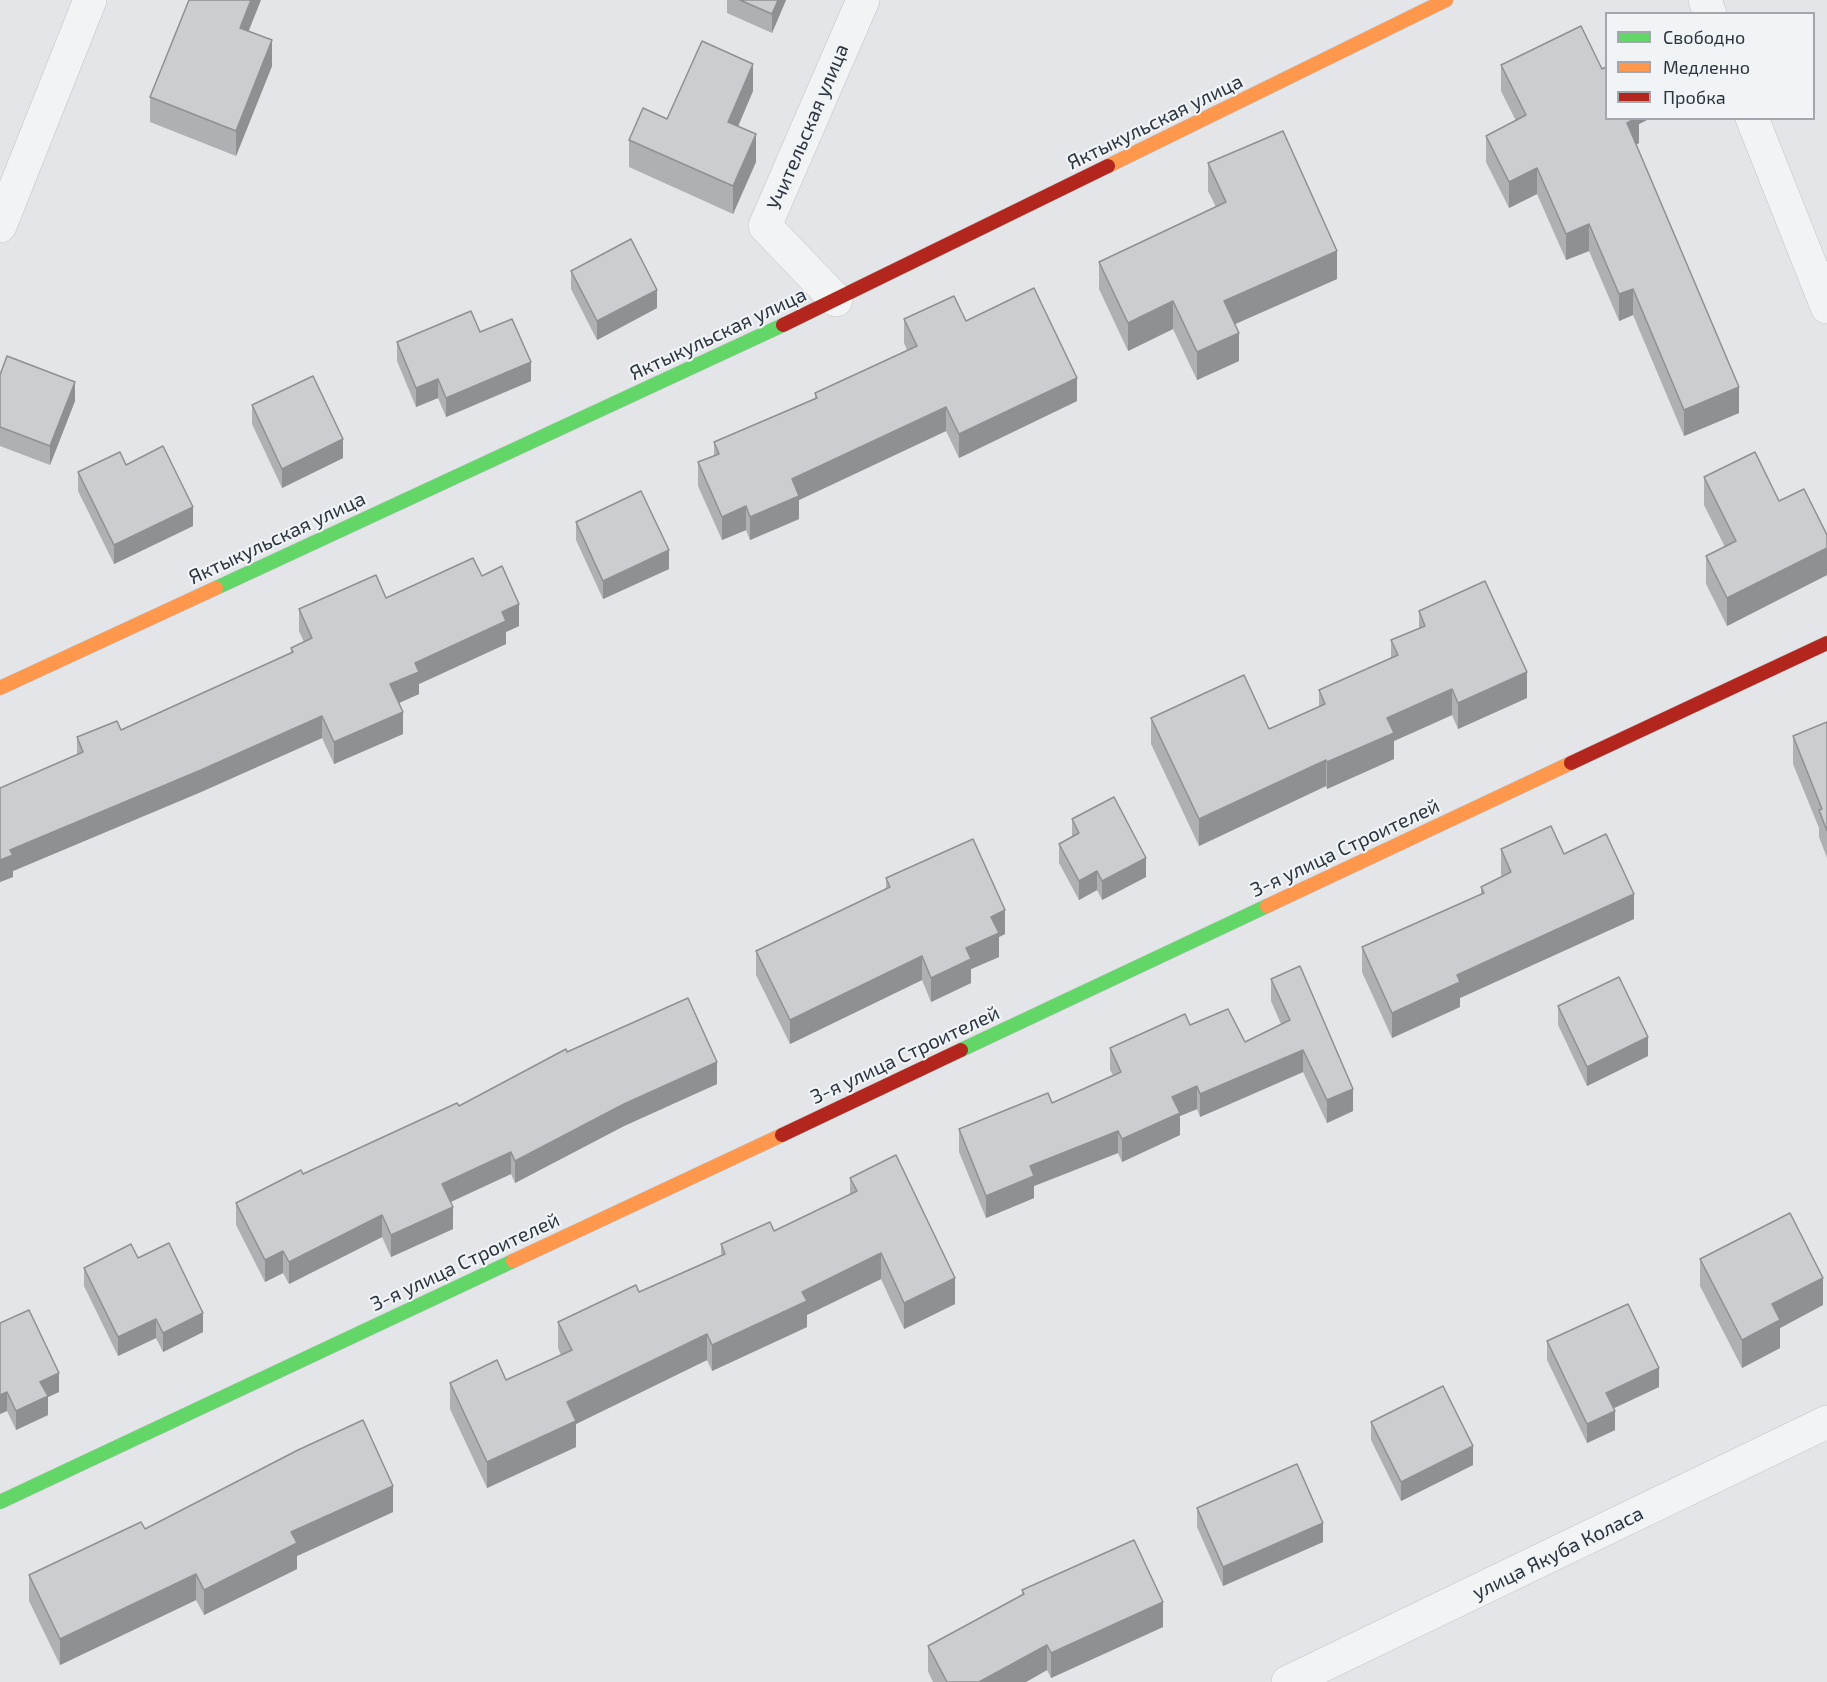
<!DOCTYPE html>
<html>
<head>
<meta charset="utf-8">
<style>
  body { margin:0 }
  #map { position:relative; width:1827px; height:1682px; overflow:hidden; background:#e3e5e8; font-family:"Exo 2",sans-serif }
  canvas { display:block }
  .legend { position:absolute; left:1605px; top:12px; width:210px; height:108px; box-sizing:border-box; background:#f1f4f6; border:2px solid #a2a7ad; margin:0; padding:8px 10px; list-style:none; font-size:18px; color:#2b343f }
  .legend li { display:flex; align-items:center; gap:12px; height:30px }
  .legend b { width:30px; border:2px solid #a2a7ad }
</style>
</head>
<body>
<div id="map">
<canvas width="1827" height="1682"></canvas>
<ul class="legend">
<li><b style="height:8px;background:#63d668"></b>Свободно</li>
<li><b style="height:8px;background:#ff974d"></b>Медленно</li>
<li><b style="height:8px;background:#b3261e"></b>Пробка</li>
</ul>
</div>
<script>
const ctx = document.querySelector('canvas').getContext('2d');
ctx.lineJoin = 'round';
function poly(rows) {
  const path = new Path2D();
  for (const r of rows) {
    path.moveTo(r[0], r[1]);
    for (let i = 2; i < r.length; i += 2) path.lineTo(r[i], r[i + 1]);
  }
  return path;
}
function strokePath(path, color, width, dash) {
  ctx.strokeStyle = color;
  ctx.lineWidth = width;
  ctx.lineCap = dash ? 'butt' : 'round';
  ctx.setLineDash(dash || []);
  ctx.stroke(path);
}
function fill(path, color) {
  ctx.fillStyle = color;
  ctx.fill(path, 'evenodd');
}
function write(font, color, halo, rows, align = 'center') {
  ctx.font = font + ' "Exo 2",sans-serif';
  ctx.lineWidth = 4.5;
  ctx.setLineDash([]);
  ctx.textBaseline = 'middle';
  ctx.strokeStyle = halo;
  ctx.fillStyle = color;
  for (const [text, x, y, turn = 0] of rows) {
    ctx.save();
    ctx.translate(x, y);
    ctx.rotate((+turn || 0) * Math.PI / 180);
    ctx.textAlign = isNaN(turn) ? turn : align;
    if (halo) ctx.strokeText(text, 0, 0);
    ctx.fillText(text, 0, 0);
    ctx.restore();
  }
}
const street = poly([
  [1705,0,1710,14],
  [1752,118,1827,307],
  [0,226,90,0],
  [836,300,765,226,863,0],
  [1288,1682,1827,1422]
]);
const fast = poly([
  [216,588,783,325],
  [961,1050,1267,906],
  [0,1502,513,1261]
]);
const slow = poly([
  [1108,166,1446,0],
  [0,688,216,588],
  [1267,906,1571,763],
  [513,1261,782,1135]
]);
const jam = poly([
  [783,325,1108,166],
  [1571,763,1827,643],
  [782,1135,961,1050]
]);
strokePath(street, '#c1c3c6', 34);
strokePath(fast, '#c1c3c6', 15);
strokePath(slow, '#c1c3c6', 15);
strokePath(jam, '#c1c3c6', 15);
strokePath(street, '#f2f3f4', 33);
strokePath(fast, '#63d668', 14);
strokePath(slow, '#ff974d', 14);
strokePath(jam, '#b3261e', 14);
fill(poly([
  [727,0,786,0,772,33,727,13],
  [249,31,272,66,236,156,150,122,150,97],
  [1501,65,1606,118,1651,118,1639,124,1639,143,1636,145,1739,413,1684,436,1633,315,1619,321,1589,251,1566,260,1537,194,1509,208,1486,162,1486,136,1516,121,1501,91],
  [753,91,738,126,756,162,733,214,629,167,629,140,667,119],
  [1208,163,1337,279,1235,324,1239,361,1197,380,1173,329,1128,351,1099,289,1099,262,1216,207,1208,191],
  [571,271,657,308,597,340,571,289],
  [904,319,966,321,1077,401,959,458,946,431,799,500,799,519,750,540,746,530,722,540,698,486,698,462,714,456,714,442,815,398,815,393,907,350,904,343],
  [480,332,531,381,446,417,438,398,416,407,397,361,397,342],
  [0,375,75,401,50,465,0,446],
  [252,405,343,458,282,488,252,424],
  [126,465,193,526,114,564,78,491,78,472],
  [1704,477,1779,501,1827,535,1827,575,1727,626,1706,584,1706,556,1725,547,1704,505],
  [576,522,669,569,603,599,576,540],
  [482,576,519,626,506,632,506,644,419,684,419,694,399,703,403,734,334,764,322,738,201,792,13,871,13,877,0,882,0,788,77,755,77,737,121,730,291,653,291,648,304,642,299,631,299,609,386,598],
  [1419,611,1527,698,1458,729,1452,715,1394,741,1394,759,1327,789,1326,786,1199,846,1151,744,1151,718,1269,729,1319,707,1319,690,1391,658,1391,640,1419,628],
  [1827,722,1827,858,1819,837,1819,828,1793,764,1793,736],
  [1072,819,1146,877,1102,900,1097,890,1079,900,1059,863,1059,844,1072,837],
  [1501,849,1564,854,1634,919,1460,998,1460,1007,1392,1038,1362,972,1362,947,1481,894,1481,887,1502,877,1501,874],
  [886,878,1005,934,999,937,999,957,971,969,971,983,931,1002,922,980,790,1044,756,975,756,951,886,889],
  [1271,979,1353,1111,1327,1123,1303,1072,1200,1117,1197,1109,1180,1116,1180,1135,1122,1162,1118,1153,1034,1186,1034,1198,986,1218,959,1152,959,1129,1052,1103,1113,1075,1110,1070,1110,1048,1190,1025,1245,1042,1281,1024,1271,1001],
  [1558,1006,1648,1056,1587,1086,1558,1025],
  [567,1052,717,1084,624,1126,515,1183,511,1174,450,1202,453,1229,391,1257,382,1237,289,1284,283,1273,265,1282,236,1225,236,1203,459,1106],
  [850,1178,955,1304,904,1329,881,1279,807,1315,807,1327,712,1371,707,1360,576,1424,576,1447,487,1488,450,1409,450,1383,506,1380,561,1355,558,1348,558,1322,639,1292,721,1255,721,1244,774,1231,850,1195],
  [138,1258,203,1332,163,1352,156,1338,118,1356,84,1286,84,1268],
  [1700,1259,1823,1305,1780,1328,1780,1348,1742,1368,1700,1286],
  [0,1323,59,1392,48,1397,48,1415,16,1430,7,1411,0,1414],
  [1547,1341,1659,1387,1613,1408,1615,1430,1587,1443,1547,1360],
  [1371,1422,1473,1465,1401,1501,1371,1440],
  [1197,1508,1323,1542,1223,1586,1197,1527],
  [393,1512,297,1556,297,1569,204,1615,196,1600,60,1665,29,1601,29,1575,145,1529],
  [1022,1590,1163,1627,1051,1678,1047,1670,1026,1682,933,1682,928,1671,928,1646,1022,1595]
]), '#afb0b3');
fill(poly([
  [251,0,261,0,240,53,240,28],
  [778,0,786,0,772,33,772,14],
  [272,40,272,66,236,156,236,131],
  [753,64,753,91,728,150,728,122],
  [1632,118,1651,118,1639,124,1639,143,1627,149,1627,123],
  [756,134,756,162,733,214,733,186],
  [1537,168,1537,194,1509,208,1509,182],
  [1589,224,1589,251,1566,260,1566,234],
  [1337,251,1337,279,1224,329,1224,301],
  [1633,289,1633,315,1619,321,1619,294],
  [657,290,657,308,597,340,597,321],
  [1173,301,1173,329,1128,351,1128,323],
  [1239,333,1239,361,1197,380,1197,352],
  [531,362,531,381,446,417,446,398],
  [1077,378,1077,401,959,458,959,434],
  [438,379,438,398,416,407,416,388],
  [75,382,75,401,50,465,50,446],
  [1739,387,1739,413,1684,436,1684,410],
  [946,407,946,431,799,500,799,519,750,540,750,517,792,479],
  [343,439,343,458,282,488,282,469],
  [746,506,746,530,722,540,722,517],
  [193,507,193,526,114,564,114,545],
  [1827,548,1827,575,1727,626,1727,598],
  [669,550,669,569,603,599,603,581],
  [519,604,519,626,506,632,506,644,419,684,419,694,390,707,390,684,415,663,502,612],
  [1527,672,1527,698,1458,729,1458,703],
  [1452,689,1452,715,1394,741,1394,759,1327,789,1327,762,1387,718],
  [403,712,403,734,334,764,334,742],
  [322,716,322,738,201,792,13,871,13,877,0,882,0,860,10,850],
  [1326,760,1326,786,1199,846,1199,819],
  [1146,858,1146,877,1102,900,1102,881],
  [1097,871,1097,890,1079,900,1079,881],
  [1634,894,1634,919,1460,998,1460,1007,1392,1038,1392,1013,1457,975],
  [1005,910,1005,934,999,937,999,957,971,969,971,983,931,1002,931,978,991,917],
  [922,956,922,980,790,1044,790,1020],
  [1648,1037,1648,1056,1587,1086,1587,1067],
  [1303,1050,1303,1072,1200,1117,1200,1094],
  [717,1062,717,1084,624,1126,515,1183,515,1161,624,1104],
  [1197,1086,1197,1109,1180,1116,1180,1135,1122,1162,1122,1139,1172,1097],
  [1353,1089,1353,1111,1327,1123,1327,1100],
  [1118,1131,1118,1153,1034,1186,1034,1198,986,1218,986,1196,1030,1166],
  [511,1152,511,1174,442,1206,442,1184],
  [453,1207,453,1229,391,1257,391,1235],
  [382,1215,382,1237,289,1284,289,1262],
  [283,1251,283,1273,265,1282,265,1260],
  [881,1253,881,1279,807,1315,807,1327,712,1371,712,1345,802,1292],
  [955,1278,955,1304,904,1329,904,1303],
  [1823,1278,1823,1305,1780,1328,1780,1348,1742,1368,1742,1340,1772,1304],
  [203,1313,203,1332,163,1352,163,1333],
  [156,1319,156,1338,118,1356,118,1337],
  [707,1334,707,1360,576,1424,576,1447,487,1488,487,1462,567,1402],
  [1659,1368,1659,1387,1606,1412,1606,1393],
  [59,1373,59,1392,48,1397,48,1415,16,1430,16,1411,40,1382],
  [7,1392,7,1411,0,1414,0,1395],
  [1615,1411,1615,1430,1587,1443,1587,1424],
  [1473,1446,1473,1465,1401,1501,1401,1482],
  [393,1486,393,1512,297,1556,297,1569,204,1615,204,1590,291,1532],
  [1323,1523,1323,1542,1223,1586,1223,1567],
  [196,1574,196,1600,60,1665,60,1639],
  [1163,1602,1163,1627,1051,1678,1051,1653],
  [1047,1645,1047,1670,1026,1682,979,1682]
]), '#8e9092');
const building = poly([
  [189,0,251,0,240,28,272,40,236,131,150,97,189,0],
  [740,0,778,0,772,14,740,0],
  [1581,26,1602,69,1606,67,1606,118,1636,118,1627,123,1739,387,1684,410,1633,289,1619,294,1589,224,1566,234,1537,168,1509,182,1486,136,1526,115,1501,65,1581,26],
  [702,41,753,64,728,122,756,134,733,186,629,140,643,108,667,119,702,41],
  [1283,131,1337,251,1224,301,1239,333,1197,352,1173,301,1128,323,1099,262,1226,202,1208,163,1283,131],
  [631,239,657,290,597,321,571,271,631,239],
  [1034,288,1077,378,959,434,946,407,792,479,799,496,750,517,746,506,722,517,698,462,719,454,714,442,817,398,815,393,917,346,904,319,954,296,966,321,1034,288],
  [471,311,480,332,512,319,531,362,446,398,438,379,416,388,397,342,471,311],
  [7,356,75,382,50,446,0,427,0,375,7,356],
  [313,376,343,439,282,469,252,405,313,376],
  [163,446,193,507,114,545,78,472,120,452,126,465,163,446],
  [1755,452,1779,501,1804,489,1827,535,1827,548,1727,598,1706,556,1736,541,1704,477,1755,452],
  [641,491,669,550,603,581,576,522,641,491],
  [473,558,482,576,502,566,519,604,502,612,506,621,415,663,419,672,390,684,403,712,334,742,322,716,201,770,10,850,13,855,0,860,0,788,83,752,77,737,117,721,121,730,293,652,291,648,312,638,299,609,376,575,386,598,473,558],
  [1485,581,1527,672,1458,703,1452,689,1387,718,1394,733,1327,762,1326,760,1199,819,1151,718,1244,675,1269,729,1325,704,1319,690,1398,655,1391,640,1425,626,1419,611,1485,581],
  [1827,722,1827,831,1819,810,1822,809,1793,736,1827,722],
  [1114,797,1146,858,1102,881,1097,871,1079,881,1059,844,1079,833,1072,819,1114,797],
  [1551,826,1564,854,1606,834,1634,894,1457,975,1460,982,1392,1013,1362,947,1484,893,1481,887,1511,872,1501,849,1551,826],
  [973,839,1005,910,991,917,999,933,966,948,971,959,931,978,922,956,790,1020,756,951,890,887,886,878,973,839],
  [1300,966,1353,1089,1327,1100,1303,1050,1200,1094,1197,1086,1172,1097,1180,1113,1122,1139,1118,1131,1030,1166,1034,1176,986,1196,959,1129,1048,1093,1052,1103,1121,1072,1110,1048,1185,1014,1190,1025,1228,1009,1245,1042,1290,1020,1271,979,1300,966],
  [1619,977,1648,1037,1587,1067,1558,1006,1619,977],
  [688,998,717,1062,624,1104,515,1161,511,1152,442,1184,453,1207,391,1235,382,1215,289,1262,283,1251,265,1260,236,1203,301,1170,303,1174,457,1103,459,1106,566,1049,567,1052,688,998],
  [896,1155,955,1278,904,1303,881,1253,802,1292,807,1301,712,1345,707,1334,567,1402,576,1421,487,1462,450,1383,497,1360,506,1380,572,1350,558,1322,636,1285,639,1292,725,1254,721,1244,770,1222,774,1231,857,1191,850,1178,896,1155],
  [1790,1213,1823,1278,1772,1304,1780,1320,1742,1340,1700,1259,1790,1213],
  [169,1243,203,1313,163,1333,156,1319,118,1337,84,1268,131,1244,138,1258,169,1243],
  [1628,1304,1659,1368,1606,1393,1615,1411,1587,1424,1547,1341,1628,1304],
  [29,1310,59,1373,40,1382,48,1396,16,1411,7,1392,0,1395,0,1323,29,1310],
  [1443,1386,1473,1446,1401,1482,1371,1422,1443,1386],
  [363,1420,393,1486,291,1532,297,1543,204,1590,196,1574,60,1639,29,1575,141,1522,145,1529,298,1450,363,1420],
  [1297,1464,1323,1523,1223,1567,1197,1508,1297,1464],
  [1134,1540,1163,1602,1051,1653,1047,1645,979,1682,947,1682,928,1646,1024,1594,1022,1590,1134,1540]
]);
fill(building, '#cbcdd0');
strokePath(building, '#8e9092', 1.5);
write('20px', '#2b343f', '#f1f4f6', [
  ["Яктыкульская улица",1155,122,-26],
  ["Учительская улица",808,127,-67],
  ["Яктыкульская улица",718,334,-25],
  ["Яктыкульская улица",277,538,-25],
  ["3-я улица Строителей",1345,848,-25],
  ["3-я улица Строителей",905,1055,-25],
  ["3-я улица Строителей",465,1262,-25],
  ["улица Якуба Коласа",1558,1553,-26]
]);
</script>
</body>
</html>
